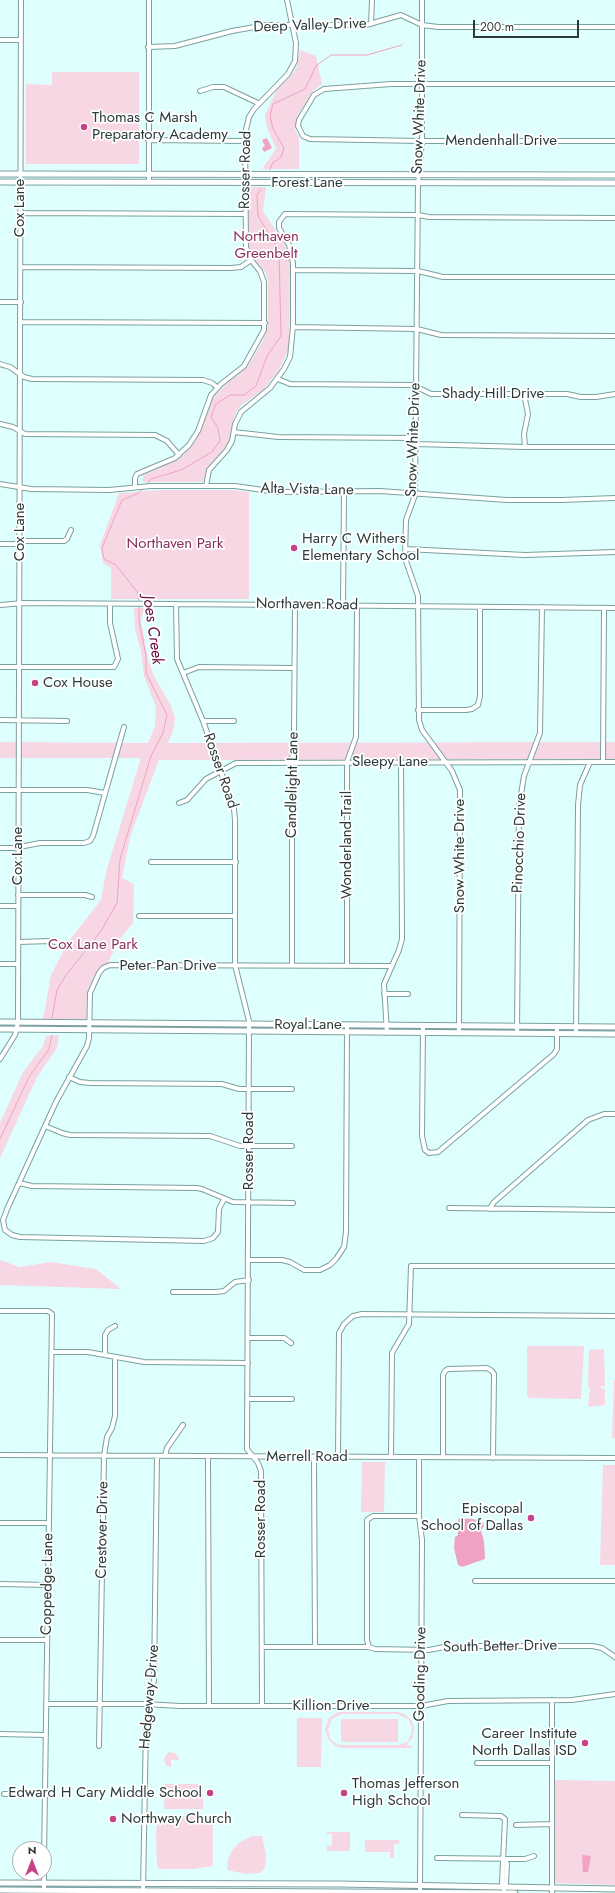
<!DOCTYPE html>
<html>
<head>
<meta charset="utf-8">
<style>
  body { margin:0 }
  #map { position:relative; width:615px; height:1893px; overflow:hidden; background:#dffffe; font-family:Jost,sans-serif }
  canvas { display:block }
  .north { position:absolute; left:12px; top:1841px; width:40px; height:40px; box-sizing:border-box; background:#fff; border:1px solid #aab1b1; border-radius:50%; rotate:0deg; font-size:11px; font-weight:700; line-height:16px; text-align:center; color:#2b3b3b }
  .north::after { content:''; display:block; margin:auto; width:14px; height:18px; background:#c74387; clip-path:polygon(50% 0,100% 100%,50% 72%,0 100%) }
  .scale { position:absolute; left:473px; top:20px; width:106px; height:18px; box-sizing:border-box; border:2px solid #2b3b3b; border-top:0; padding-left:5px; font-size:12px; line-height:14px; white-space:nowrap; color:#2b3b3b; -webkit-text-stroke:3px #fff; paint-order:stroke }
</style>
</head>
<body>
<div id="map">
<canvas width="615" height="1893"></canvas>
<div class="north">N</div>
<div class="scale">200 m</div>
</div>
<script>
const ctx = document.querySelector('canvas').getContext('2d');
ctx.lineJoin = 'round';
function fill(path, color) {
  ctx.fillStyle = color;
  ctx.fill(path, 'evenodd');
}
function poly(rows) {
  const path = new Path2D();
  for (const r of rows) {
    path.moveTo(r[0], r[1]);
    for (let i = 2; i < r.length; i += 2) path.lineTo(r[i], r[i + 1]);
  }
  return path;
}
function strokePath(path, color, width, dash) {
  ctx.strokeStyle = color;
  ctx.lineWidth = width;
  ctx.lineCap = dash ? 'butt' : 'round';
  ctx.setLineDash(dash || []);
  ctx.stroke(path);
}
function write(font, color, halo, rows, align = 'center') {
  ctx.font = font + ' Jost,sans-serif';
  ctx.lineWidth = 3.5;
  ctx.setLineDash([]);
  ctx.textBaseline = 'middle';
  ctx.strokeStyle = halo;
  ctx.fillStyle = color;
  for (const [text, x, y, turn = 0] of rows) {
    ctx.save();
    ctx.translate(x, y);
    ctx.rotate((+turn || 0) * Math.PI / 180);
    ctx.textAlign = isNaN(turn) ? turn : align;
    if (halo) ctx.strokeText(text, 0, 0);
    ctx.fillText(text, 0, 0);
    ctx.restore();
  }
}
fill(poly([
  [300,50,316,56,322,84,313,91,299,113,296,121,295,130,299,137,299,169,262,169,276,149,267,128,265,115,277,89,293,74,297,66],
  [52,72,139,72,139,164,26,164,26,84,52,85],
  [249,187,266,187,263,211,285,245,290,259,289,348,279,370,263,390,240,406,235,415,228,444,208,467,203,482,143,482,143,475,181,458,194,443,203,426,209,402,227,383,248,366,264,339,268,326,268,281,265,271,252,257,247,247],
  [160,490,235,490,249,492,249,599,111,599,111,568,103,563,100,545,119,493],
  [134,608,144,608,141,621,148,659,154,676,170,704,175,717,174,728,168,743,615,742,615,759,159,760,130,837,122,878,134,884,133,923,119,940,108,963,100,968,94,976,87,992,86,1019,43,1019,51,975,68,942,101,900,106,872,141,758,0,758,0,742,148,743,155,726,156,707,144,676,141,651,135,629],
  [59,1035,57,1048,37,1077,0,1158,0,1123,23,1072,43,1046,46,1036],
  [0,1260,20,1267,51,1262,96,1269,121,1289,0,1285],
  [527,1346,584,1346,581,1399,530,1398,527,1396],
  [604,1349,605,1386,599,1387,605,1389,605,1405,589,1407,588,1405,590,1388,588,1386,589,1350],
  [614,1380,615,1380,615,1438,612,1438],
  [362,1462,385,1462,384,1512,361,1512],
  [603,1465,615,1465,615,1565,600,1565],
  [338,1712,398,1712,405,1714,412,1721,414,1727,413,1737,406,1745,412,1746,412,1748,342,1748,335,1746,328,1739,325,1729,329,1718],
  [342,1714,398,1714,409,1720,412,1728,412,1733,407,1742,398,1745,338,1745,330,1739,328,1729,332,1719],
  [297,1718,322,1718,321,1767,297,1767],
  [341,1719,398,1719,398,1742,341,1742],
  [169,1752,175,1753,179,1758,179,1760,171,1760,171,1767,166,1765,164,1760,165,1756],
  [555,1780,615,1781,615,1885,555,1883],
  [165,1784,203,1784,203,1809,164,1809],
  [159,1815,202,1816,213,1825,213,1866,193,1869,159,1869,157,1866,156,1832],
  [327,1832,350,1832,350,1851,327,1851,327,1846,331,1846,332,1844,332,1834,327,1834],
  [252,1836,262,1836,266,1855,265,1868,260,1873,246,1874,227,1870,228,1859,233,1849,240,1842],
  [365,1840,399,1840,399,1844,394,1844,394,1858,390,1858,390,1852,365,1852]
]), '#f6d7e3');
fill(poly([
  [267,138,272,148,264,152,262,148,265,146,262,140],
  [459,1518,473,1519,483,1522,484,1526,481,1530,484,1541,485,1559,462,1567,458,1565,454,1548,455,1537,458,1535,457,1523],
  [582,1855,591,1856,588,1872,583,1872]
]), '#efa2c3');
strokePath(poly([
  [270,170,272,164,281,157,284,148,273,129,270,116,273,104,305,89,316,66,331,55,367,55,402,45],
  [146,485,151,479,181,470,212,452,220,441,218,428,211,417,216,404,230,395,244,395,256,386,267,356,281,336,279,251,258,216,257,195,261,189],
  [139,602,138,593,116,565,104,559,102,548,122,500,139,493,143,489],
  [52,1018,57,990,66,975,101,931,117,903,120,859,151,756,163,733,167,715,146,673,146,656,139,621,139,605],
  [0,1139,29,1077,49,1049,52,1035]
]), '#efa2c3', 1);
const minor = poly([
  [422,0,422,141,418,184,415,495,406,520,405,558,418,596,419,720,422,730,452,771,460,790,459,1033],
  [371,24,372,0],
  [0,40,21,40],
  [148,47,175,46,232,31,266,25,366,25,401,15,422,25,438,27,615,27],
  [615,84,391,84,324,89,314,95,299,120,298,126,303,136,310,139,422,141,615,141],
  [200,91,213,87,224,87,258,103],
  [148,140,245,141],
  [149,182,149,0],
  [20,213,245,214],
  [21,267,231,268,241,267,251,260],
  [293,270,418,271,443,277,615,277],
  [0,302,21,302],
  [21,322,265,323],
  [293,327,417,329,441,335,615,336],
  [0,364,10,367,24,377,32,379,203,380,212,383,217,387],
  [278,379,290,384,413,385,431,394,567,394,581,397,596,397,615,394],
  [524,394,528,414,524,434,525,447],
  [0,424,13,427,25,434,155,435,167,441,179,455],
  [234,432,278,437,416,438],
  [416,444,525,447,615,447],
  [0,484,31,489,109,490,151,486,235,486,277,492,380,491,507,500,561,500,615,498],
  [206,486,209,470,227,450,232,441,235,424,241,412,270,388,284,369,290,357,293,327,293,263,289,245,279,228,279,222,285,214,418,215,429,217,615,218],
  [135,487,135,478,137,474,175,458,189,445,198,431,211,395,221,384,244,366,264,330,264,282,260,271,251,260,246,247,245,134,249,117,254,109,288,74,295,61,296,43,287,0],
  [0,544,15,544,22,541,64,541,67,539,71,530],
  [406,549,525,555,615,552],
  [176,604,177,659,203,721,234,809,235,820,235,965,249,1021,247,1449,258,1463,261,1471,262,1706],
  [0,605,23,603,176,604,615,608],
  [343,606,344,492],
  [0,667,114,667,118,659,110,623,110,604],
  [183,673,199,667,294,668],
  [418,710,466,710,472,709,478,705,480,696,480,607],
  [0,720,67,721],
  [203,721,234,721],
  [603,762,604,608],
  [0,790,87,790,105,793],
  [179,803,187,800,206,779,236,763,615,762],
  [0,848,14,848,40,843,84,843,90,841,93,836,124,727],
  [151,862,236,862],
  [18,895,85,895,92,897],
  [0,906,18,906],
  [139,916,235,916],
  [18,942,52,941,60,944],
  [0,964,18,964],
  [292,965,292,762,294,737,295,605],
  [347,965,347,762,356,737,357,606],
  [384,994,408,994],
  [423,1026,422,1136,425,1150,429,1153,438,1152,554,1054,557,1049,557,1027],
  [387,1033,384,984,399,950,402,939,401,762],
  [517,1033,519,807,524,776,540,733,542,607],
  [576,1034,578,805,580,785,590,762],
  [0,1059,15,1035,18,1022,21,0],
  [69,1077,80,1082,90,1083,222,1084,239,1089,292,1089],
  [45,1126,62,1133,70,1135,210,1136,240,1146,292,1146],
  [19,1183,32,1186,197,1188,202,1189,233,1202,293,1203],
  [224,1199,219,1209,218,1232,213,1238,204,1241,20,1237,12,1235,5,1230,3,1220,8,1207,56,1102,87,1046,89,1038,90,993,99,973,103,968,110,965,391,966],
  [449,1208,615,1210],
  [490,1209,493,1203,588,1120,604,1114,615,1114],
  [249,1260,282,1260,290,1262,304,1270,320,1270,330,1265,336,1259,344,1247,346,1232,347,1025],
  [173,1292,216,1292,224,1291,235,1282,249,1280],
  [0,1311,48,1311,52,1314,44,1858],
  [249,1338,284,1338,291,1343],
  [53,1352,88,1352,144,1362,248,1363],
  [105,1355,105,1335,108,1330,115,1326],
  [247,1399,292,1399],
  [0,1455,615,1458],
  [165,1456,167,1448,183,1425],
  [208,1457,209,1706],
  [314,1457,315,1647],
  [338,1457,339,1333,344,1324,353,1316,362,1314,615,1316],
  [391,1457,392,1353,409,1324,411,1266,615,1266],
  [419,1457,419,1516,422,1540,420,1892],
  [443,1457,443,1375,445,1371,448,1369,487,1368,492,1371,494,1374,493,1458],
  [0,1523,49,1523],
  [475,1581,615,1581],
  [0,1584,48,1585],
  [0,1640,47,1640],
  [262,1647,369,1647,375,1649,429,1650,449,1646,592,1646,602,1648,615,1657],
  [369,1647,367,1640,367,1520,373,1516,419,1516],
  [552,1700,552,1893],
  [46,1704,145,1704,180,1706,421,1706,448,1701,572,1700,615,1694],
  [0,1734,46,1735],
  [99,1746,104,1456,107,1437,112,1428,115,1416,115,1357],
  [477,1763,552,1763],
  [4,1794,45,1794],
  [462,1815,501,1816,505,1819,502,1883,504,1889],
  [516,1825,552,1824],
  [437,1858,525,1859,534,1856],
  [504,1886,506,1884,507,1864,505,1859],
  [44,1890,44,1873],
  [143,1891,146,1725,154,1680,157,1456]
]);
const major = poly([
  [0,174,615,175],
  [0,182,615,183],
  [0,1022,615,1027],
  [0,1029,615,1034],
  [0,1883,339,1884,615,1889],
  [0,1890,515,1893]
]);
strokePath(minor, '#7aa09f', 6);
strokePath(major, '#7aa09f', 7);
strokePath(minor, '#fff', 4);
strokePath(major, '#fff', 5);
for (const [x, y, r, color] of [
  [84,127,4,"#c74387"],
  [294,548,4,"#c74387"],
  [35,683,4,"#c74387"],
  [531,1518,4,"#c74387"],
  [585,1743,4,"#c74387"],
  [210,1793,4,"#c74387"],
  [344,1793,4,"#c74387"],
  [113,1819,4,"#c74387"]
]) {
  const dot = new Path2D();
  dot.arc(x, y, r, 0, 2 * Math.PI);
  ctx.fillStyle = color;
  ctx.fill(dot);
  strokePath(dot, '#fff', 1.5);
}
write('15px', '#2b3b3b', '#fff', [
  ["Deep Valley Drive",310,26,-2],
  ["Snow White Drive",420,117,-88],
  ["Mendenhall Drive",501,141],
  ["Rosser Road",246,170,-89],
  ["Forest Lane",307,183],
  ["Cox Lane",20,208,-90],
  ["Shady Hill Drive",493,394],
  ["Snow White Drive",414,440,-88],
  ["Alta Vista Lane",307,490,1],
  ["Cox Lane",20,532,-90],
  ["Northaven Road",307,605,1],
  ["Sleepy Lane",390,762],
  ["Rosser Road",220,771,71],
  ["Candlelight Lane",293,785,-89],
  ["Pinocchio Drive",520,843,-88],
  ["Wonderland Trail",347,845,-90],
  ["Cox Lane",18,856,-90],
  ["Snow White Drive",460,856,-90],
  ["Peter Pan Drive",168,966],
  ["Royal Lane",308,1025],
  ["Rosser Road",249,1151,-90],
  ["Merrell Road",307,1457],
  ["Rosser Road",261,1519,-90],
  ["Crestover Drive",103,1530,-89],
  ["Coppedge Lane",48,1584,-89],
  ["South Better Drive",500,1647,-1],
  ["Gooding Drive",421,1674,-89],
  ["Hedgeway Drive",150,1697,-85],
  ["Killion Drive",331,1706]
]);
write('15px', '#2b3b3b', '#fff', [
  ["Thomas C Marsh",92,118],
  ["Preparatory Academy",92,135],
  ["Harry C Withers",302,539],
  ["Elementary School",302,556],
  ["Cox House",43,683],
  ["Episcopal",523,1509,"right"],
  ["School of Dallas",523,1526,"right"],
  ["Career Institute",577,1734,"right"],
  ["North Dallas ISD",577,1751,"right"],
  ["Thomas Jefferson",352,1784],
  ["High School",352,1801],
  ["Edward H Cary Middle School",202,1793,"right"],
  ["Northway Church",121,1819]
], 'left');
write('15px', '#882f5c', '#fff', [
  ["Northaven",266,237],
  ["Greenbelt",266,254],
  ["Northaven Park",175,544],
  ["Cox Lane Park",93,945]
]);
write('italic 16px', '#670d40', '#fff', [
  ["Joes Creek",152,630,82]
]);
</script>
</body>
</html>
